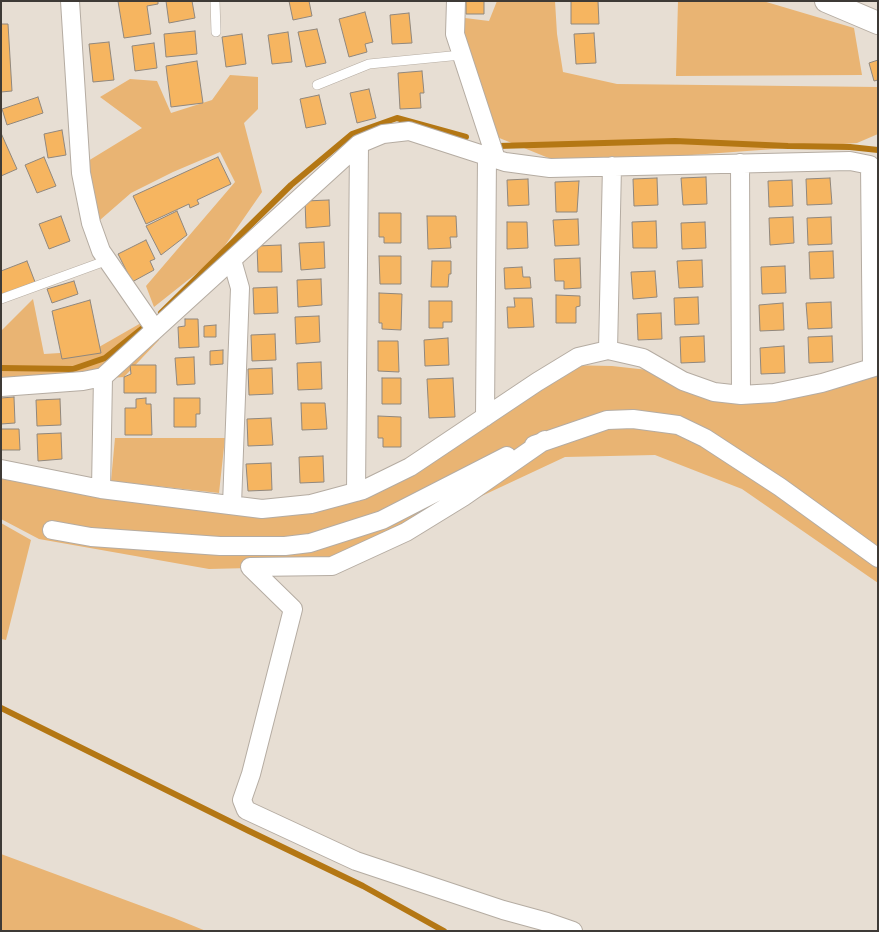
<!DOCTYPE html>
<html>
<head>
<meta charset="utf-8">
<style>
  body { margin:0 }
  #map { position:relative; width:879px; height:932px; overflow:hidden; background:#e7ded3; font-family:"PT Serif",serif }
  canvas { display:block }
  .frame { position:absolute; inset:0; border:2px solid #3e3a36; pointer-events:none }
</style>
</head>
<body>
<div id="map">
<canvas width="879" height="932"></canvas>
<div class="frame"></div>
</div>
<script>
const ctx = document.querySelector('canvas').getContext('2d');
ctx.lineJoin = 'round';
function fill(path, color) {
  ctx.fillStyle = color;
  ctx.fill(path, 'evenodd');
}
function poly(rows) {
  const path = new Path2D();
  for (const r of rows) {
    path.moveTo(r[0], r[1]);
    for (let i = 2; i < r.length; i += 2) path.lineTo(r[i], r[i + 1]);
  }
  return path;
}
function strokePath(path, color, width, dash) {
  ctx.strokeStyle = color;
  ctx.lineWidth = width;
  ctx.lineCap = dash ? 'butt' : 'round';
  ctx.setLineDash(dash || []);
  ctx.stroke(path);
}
fill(poly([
  [497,1,555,1,557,34,563,72,617,84,878,87,878,134,857,143,692,155,556,161,487,133,465,42,465,18,489,21],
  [678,1,763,1,854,28,862,75,676,76],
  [230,75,258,77,258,109,244,123,262,192,217,257,154,307,146,286,235,182,220,152,173,172,131,193,100,220,87,201,88,161,142,128,100,97,130,79,157,81,171,113,212,100],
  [33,299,44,354,92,351,148,319,159,340,124,377,1,386,1,331],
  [565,365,612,366,666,372,714,392,774,393,878,370,878,583,742,489,655,455,565,457,332,566,209,569,39,539,1,519,1,469,196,501,304,505,410,467],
  [115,438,225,438,219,493,111,481],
  [1,523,31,540,6,640,1,639],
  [1,854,174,918,206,931,1,931]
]), '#e9b473');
strokePath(poly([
  [498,146,675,141,788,146,850,147,878,150],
  [161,313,291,185,352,134,397,118,466,137],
  [1,368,73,369,105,358,149,323],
  [1,708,249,831,363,886,444,931]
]), '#b47714', 6);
const building = poly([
  [118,1,158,1,158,4,147,6,151,34,124,38,118,1],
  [166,1,192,1,195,18,169,23,166,1],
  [289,1,309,1,312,16,293,20,289,1],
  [466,1,484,1,484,14,466,14,466,1],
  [571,1,598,1,599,24,571,24,571,1],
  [365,12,373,42,365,44,367,52,349,57,339,19,365,12],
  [409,13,412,43,392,44,390,15,409,13],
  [1,24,8,24,12,91,1,92,1,24],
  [317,29,326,63,306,67,298,32,317,29],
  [195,31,197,54,166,57,164,34,195,31],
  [288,32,292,62,272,64,268,35,288,32],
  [594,33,596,63,576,64,574,34,594,33],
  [242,34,246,64,226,67,222,37,242,34],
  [109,42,114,80,93,82,89,44,109,42],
  [154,43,157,68,135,71,132,46,154,43],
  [878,60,878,80,874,81,869,63,878,60],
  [197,61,203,103,171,107,166,66,197,61],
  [422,71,424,93,420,93,421,108,400,109,398,73,422,71],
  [369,89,376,118,357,123,350,93,369,89],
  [319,95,326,124,306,128,300,99,319,95],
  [38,97,43,113,7,125,2,109,38,97],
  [62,130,66,155,48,158,44,134,62,130],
  [1,133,17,169,1,176,1,133],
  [44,157,56,186,37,193,25,165,44,157],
  [218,157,231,184,197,200,199,204,190,208,189,204,146,224,133,196,218,157],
  [706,177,707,204,683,205,681,178,706,177],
  [657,178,658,205,634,206,633,179,657,178],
  [830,178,832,204,807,205,806,179,830,178],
  [528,179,529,205,508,206,507,180,528,179],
  [792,180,793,206,769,207,768,181,792,180],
  [579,181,577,212,556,212,555,182,579,181],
  [329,200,330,226,306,228,305,201,329,200],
  [177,211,187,235,161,255,146,226,177,211],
  [379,213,401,213,401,243,384,243,384,237,379,237,379,213],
  [61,216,70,241,49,249,39,224,61,216],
  [427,216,456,216,457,237,450,237,451,248,428,249,427,216],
  [793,217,794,243,770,245,769,218,793,217],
  [831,217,832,244,808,245,807,218,831,217],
  [578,219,579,245,555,246,553,220,578,219],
  [656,221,657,248,633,248,632,222,656,221],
  [507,222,527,222,528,248,507,249,507,222],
  [705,222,706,248,682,249,681,223,705,222],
  [146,240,155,259,150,261,154,270,132,282,118,254,146,240],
  [324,242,325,268,301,270,299,243,324,242],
  [281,245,282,272,258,272,257,246,281,245],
  [833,251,834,278,810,279,809,252,833,251],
  [379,256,401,256,401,284,380,284,379,256],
  [580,258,581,288,564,289,564,281,555,281,554,259,580,258],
  [702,260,703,287,679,288,677,261,702,260],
  [27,261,35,282,1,295,1,271,27,261],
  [432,261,451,261,451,274,449,274,448,287,431,287,432,261],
  [785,266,786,293,762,294,761,267,785,266],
  [522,267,523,277,530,277,531,288,505,289,504,268,522,267],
  [655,271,657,297,633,299,631,272,655,271],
  [321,279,322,305,298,307,297,280,321,279],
  [74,281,78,294,52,303,47,289,74,281],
  [277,287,278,313,254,314,253,288,277,287],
  [379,293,402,294,401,330,382,329,382,323,379,323,379,293],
  [556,295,580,296,580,306,576,307,576,323,556,323,556,295],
  [698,297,699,324,675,325,674,298,698,297],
  [514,298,532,298,534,327,508,328,507,307,515,307,514,298],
  [90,300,101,353,62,359,52,311,90,300],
  [429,301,452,301,452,322,443,322,443,328,429,328,429,301],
  [831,302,832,328,808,329,806,303,831,302],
  [783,303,784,330,760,331,759,305,783,303],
  [661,313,662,339,638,340,637,314,661,313],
  [319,316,320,342,296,344,295,317,319,316],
  [185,319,198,319,199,347,179,348,178,327,185,326,185,319],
  [216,325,216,337,204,337,204,326,216,325],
  [275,334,276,360,252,361,251,335,275,334],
  [704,336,705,362,681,363,680,337,704,336],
  [832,336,833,362,809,363,808,337,832,336],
  [448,338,449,365,425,366,424,340,448,338],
  [378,341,398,341,399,372,378,371,378,341],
  [784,346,785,373,761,374,760,348,784,346],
  [223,350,223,364,210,365,210,351,223,350],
  [194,357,195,384,177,385,175,358,194,357],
  [321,362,322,389,298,390,297,363,321,362],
  [130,365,156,365,156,393,124,393,124,377,131,374,130,365],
  [272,368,273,394,249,395,248,369,272,368],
  [382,378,401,378,401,404,382,404,382,378],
  [453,378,455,417,429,418,427,379,453,378],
  [14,397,15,423,1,424,1,398,14,397],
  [146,398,146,404,151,404,152,435,125,435,125,408,136,408,136,399,146,398],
  [174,398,200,398,200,414,196,414,196,427,174,427,174,398],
  [60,399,61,425,37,426,36,400,60,399],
  [301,403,325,403,327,429,302,430,301,403],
  [378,416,401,417,401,447,383,447,383,438,378,438,378,416],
  [271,418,273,445,248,446,247,419,271,418],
  [1,429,19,429,20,450,1,450,1,429],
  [61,433,62,459,38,461,37,434,61,433],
  [323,456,324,482,300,483,299,457,323,456],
  [271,463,272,490,248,491,246,464,271,463]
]);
fill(building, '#f6b560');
strokePath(building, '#90877d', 1);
const service = poly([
  [215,1,216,32],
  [317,85,369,64,461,55],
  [1,299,108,260]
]);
const minor = poly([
  [70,1,81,173,91,223,101,251,155,329],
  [456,1,455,34,496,159],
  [740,163,741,395],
  [608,350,612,166],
  [1,387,83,381,103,377,359,144,383,134,409,131,505,162,550,168,850,161,870,165,872,368],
  [485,417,487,156],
  [545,440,463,497,406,532,332,566,250,567,293,609,251,774,242,800,246,810,356,861,503,910,547,922,573,931],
  [534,445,607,420,633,419,678,425,705,438,780,487,878,558],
  [1,469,101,489,262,509,311,504,363,490,410,467,537,382,578,357,608,350,643,358,683,381,714,392,741,395,774,393,822,383,878,366],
  [101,489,103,377],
  [356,492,359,144],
  [232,505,240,288,232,260],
  [52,530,91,537,220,546,285,546,310,543,382,520,507,456]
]);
const secondary = poly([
  [826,1,878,23]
]);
strokePath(service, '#b5aca2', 10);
strokePath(minor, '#b5aca2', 20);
strokePath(secondary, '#b5aca2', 24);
strokePath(service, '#fff', 9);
strokePath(minor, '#fff', 18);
strokePath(secondary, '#fff', 22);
</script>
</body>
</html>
